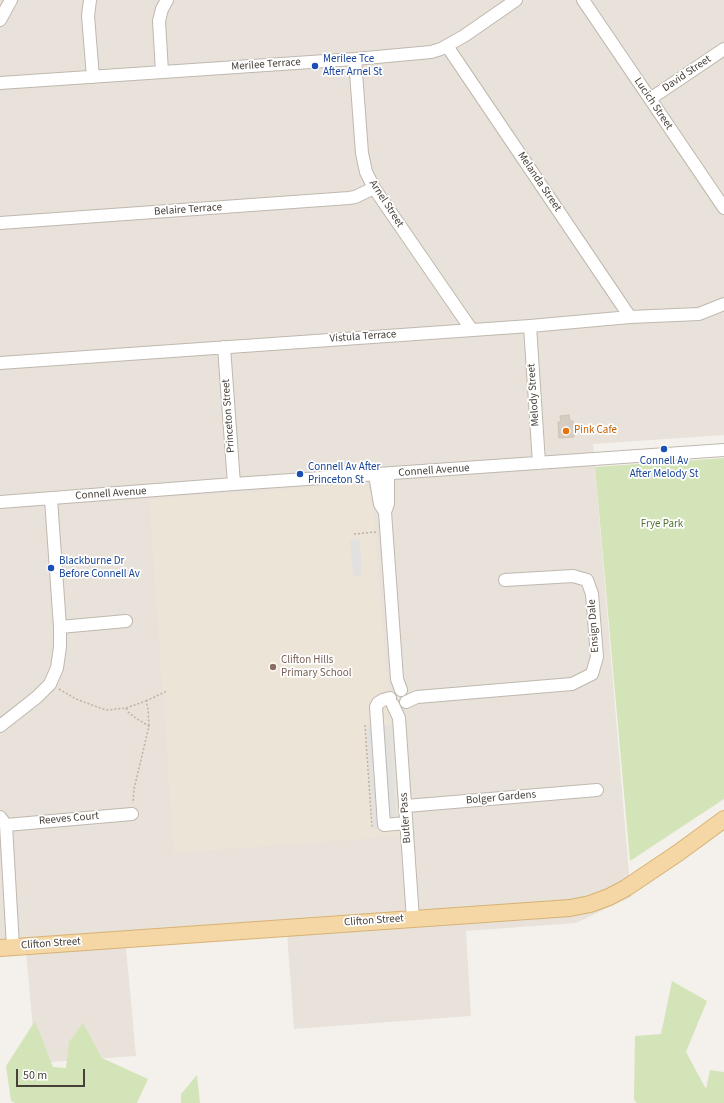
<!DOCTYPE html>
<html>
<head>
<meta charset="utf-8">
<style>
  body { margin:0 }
  #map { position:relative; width:724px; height:1103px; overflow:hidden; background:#f4f1ec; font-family:"Source Sans 3",sans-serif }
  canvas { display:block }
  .scale { position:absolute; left:16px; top:1069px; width:69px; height:18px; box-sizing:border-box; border:2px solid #48413a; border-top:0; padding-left:5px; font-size:12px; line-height:14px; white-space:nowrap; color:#48413a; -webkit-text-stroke:3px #fff; paint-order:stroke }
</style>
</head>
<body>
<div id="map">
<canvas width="724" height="1103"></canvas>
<div class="scale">50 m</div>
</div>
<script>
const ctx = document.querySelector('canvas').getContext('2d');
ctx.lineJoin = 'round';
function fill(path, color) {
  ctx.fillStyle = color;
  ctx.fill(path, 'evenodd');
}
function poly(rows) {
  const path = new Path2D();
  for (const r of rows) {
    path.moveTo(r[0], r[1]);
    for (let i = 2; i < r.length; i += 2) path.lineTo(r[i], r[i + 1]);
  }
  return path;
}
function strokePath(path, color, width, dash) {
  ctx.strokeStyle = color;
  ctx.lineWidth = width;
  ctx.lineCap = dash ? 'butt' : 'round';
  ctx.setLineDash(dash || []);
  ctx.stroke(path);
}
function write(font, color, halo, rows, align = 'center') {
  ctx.font = font + ' "Source Sans 3",sans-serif';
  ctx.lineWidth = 3.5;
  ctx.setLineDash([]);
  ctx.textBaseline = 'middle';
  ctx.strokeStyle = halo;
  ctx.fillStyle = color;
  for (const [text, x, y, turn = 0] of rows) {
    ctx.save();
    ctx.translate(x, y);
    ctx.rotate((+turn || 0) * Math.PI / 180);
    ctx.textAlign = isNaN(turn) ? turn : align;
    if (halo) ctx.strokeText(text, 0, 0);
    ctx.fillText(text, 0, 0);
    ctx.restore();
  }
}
fill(poly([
  [0,0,724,0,724,435,593,444,631,897,576,923,466,931,471,1016,294,1029,287,933,126,947,136,1056,36,1063,26,952,0,954]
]), '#e8e2da');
fill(poly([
  [360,484,364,485,368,487,372,495,399,836,174,853,149,499,233,493,254,493,284,489]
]), '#ece4d7');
fill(poly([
  [724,458,724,799,630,861,595,467],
  [672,981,707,1001,686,1052,706,1089,710,1070,724,1072,724,1103,637,1103,634,1100,635,1036,661,1034],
  [35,1021,53,1067,66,1068,69,1042,83,1023,102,1058,148,1079,137,1103,15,1103,11,1101,6,1066],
  [197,1075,200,1103,181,1103,181,1094]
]), '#d4e4b9');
fill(poly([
  [360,539,362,576,353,577,350,540],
  [390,725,397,827,373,829,366,727]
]), '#e3e1df');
const building = poly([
  [569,415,570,421,573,421,574,437,559,438,558,422,561,422,560,416,569,415]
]);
fill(building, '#d5ccc2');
strokePath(building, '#cfc3b6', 1);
const minor = poly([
  [90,0,88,16,93,77],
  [583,0,724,208],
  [0,20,11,0],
  [447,46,630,317],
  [355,59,362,153,366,172,374,188,471,329],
  [162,72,159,21,162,9,167,0],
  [0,83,355,59,431,52,441,49,464,36,516,0],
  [650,99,724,49],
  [0,223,349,198,355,197,374,188],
  [530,326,539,463],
  [224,347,234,484],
  [0,363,530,326,630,317,699,314,724,304],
  [375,475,380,504,385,512,397,679,401,690],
  [0,502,234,484,724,450],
  [385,512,388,504,388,474],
  [60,627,126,621],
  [390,698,383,700,378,703,376,707,384,825,406,823],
  [406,702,417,697,572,684,592,674,597,657,592,594,587,580,573,576,505,580],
  [393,705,399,718,413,919],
  [0,726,37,697,50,684,57,668,60,647,60,627,51,499],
  [406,806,597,790],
  [0,817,6,825,13,947],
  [6,825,132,814]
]);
const major = poly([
  [0,948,570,908,590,904,609,897,626,888,678,853,723,820,724,819]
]);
strokePath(minor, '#bfb8af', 14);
strokePath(major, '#d8b275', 18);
strokePath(poly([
  [354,534,376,532],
  [59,689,76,699,100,708,107,710,126,708,128,712,137,719,149,726,134,789,133,803],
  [146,701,167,691],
  [126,708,146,701,148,709,149,726],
  [366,726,365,726,372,827]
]), '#bfb2a2', 1.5, [2, 2]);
strokePath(minor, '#fff', 12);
strokePath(major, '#f4d7a4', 16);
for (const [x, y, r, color] of [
  [315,66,4,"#1a4fb4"],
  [566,431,4,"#e8710a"],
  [664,449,4,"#1a4fb4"],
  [300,474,4,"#1a4fb4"],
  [51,568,4,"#1a4fb4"],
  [273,667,4,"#8d6e63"]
]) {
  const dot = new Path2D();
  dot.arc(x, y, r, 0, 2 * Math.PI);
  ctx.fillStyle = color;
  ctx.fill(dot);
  strokePath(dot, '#fff', 1.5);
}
write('11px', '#164399', '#fff', [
  ["Merilee Tce",323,60],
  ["After Arnel St",323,73],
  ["Connell Av",664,462,"center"],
  ["After Melody St",664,475,"center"],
  ["Connell Av After",308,468],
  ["Princeton St",308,481],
  ["Blackburne Dr",59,562],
  ["Before Connell Av",59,575]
], 'left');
write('11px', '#48413a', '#fff', [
  ["Merilee Terrace",266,65,-4],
  ["David Street",687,74,-34],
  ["Lucich Street",653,104,56],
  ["Melanda Street",539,182,56],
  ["Arnel Street",386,204,57],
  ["Belaire Terrace",188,210,-4],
  ["Vistula Terrace",363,337,-4],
  ["Melody Street",534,395,-94],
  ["Princeton Street",229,416,-94],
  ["Connell Avenue",434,471,-4],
  ["Connell Avenue",111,494,-4],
  ["Ensign Dale",594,626,-94],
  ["Bolger Gardens",501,798,-5],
  ["Butler Pass",406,818,-94],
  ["Reeves Court",69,819,-5],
  ["Clifton Street",374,921,-4],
  ["Clifton Street",51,944,-4]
]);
write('11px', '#c56008', '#fff', [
  ["Pink Cafe",574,431]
], 'left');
write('11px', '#517432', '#fff', [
  ["Frye Park",662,525]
]);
write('11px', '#785e54', '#fff', [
  ["Clifton Hills",281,661],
  ["Primary School",281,674]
], 'left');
</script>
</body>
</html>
